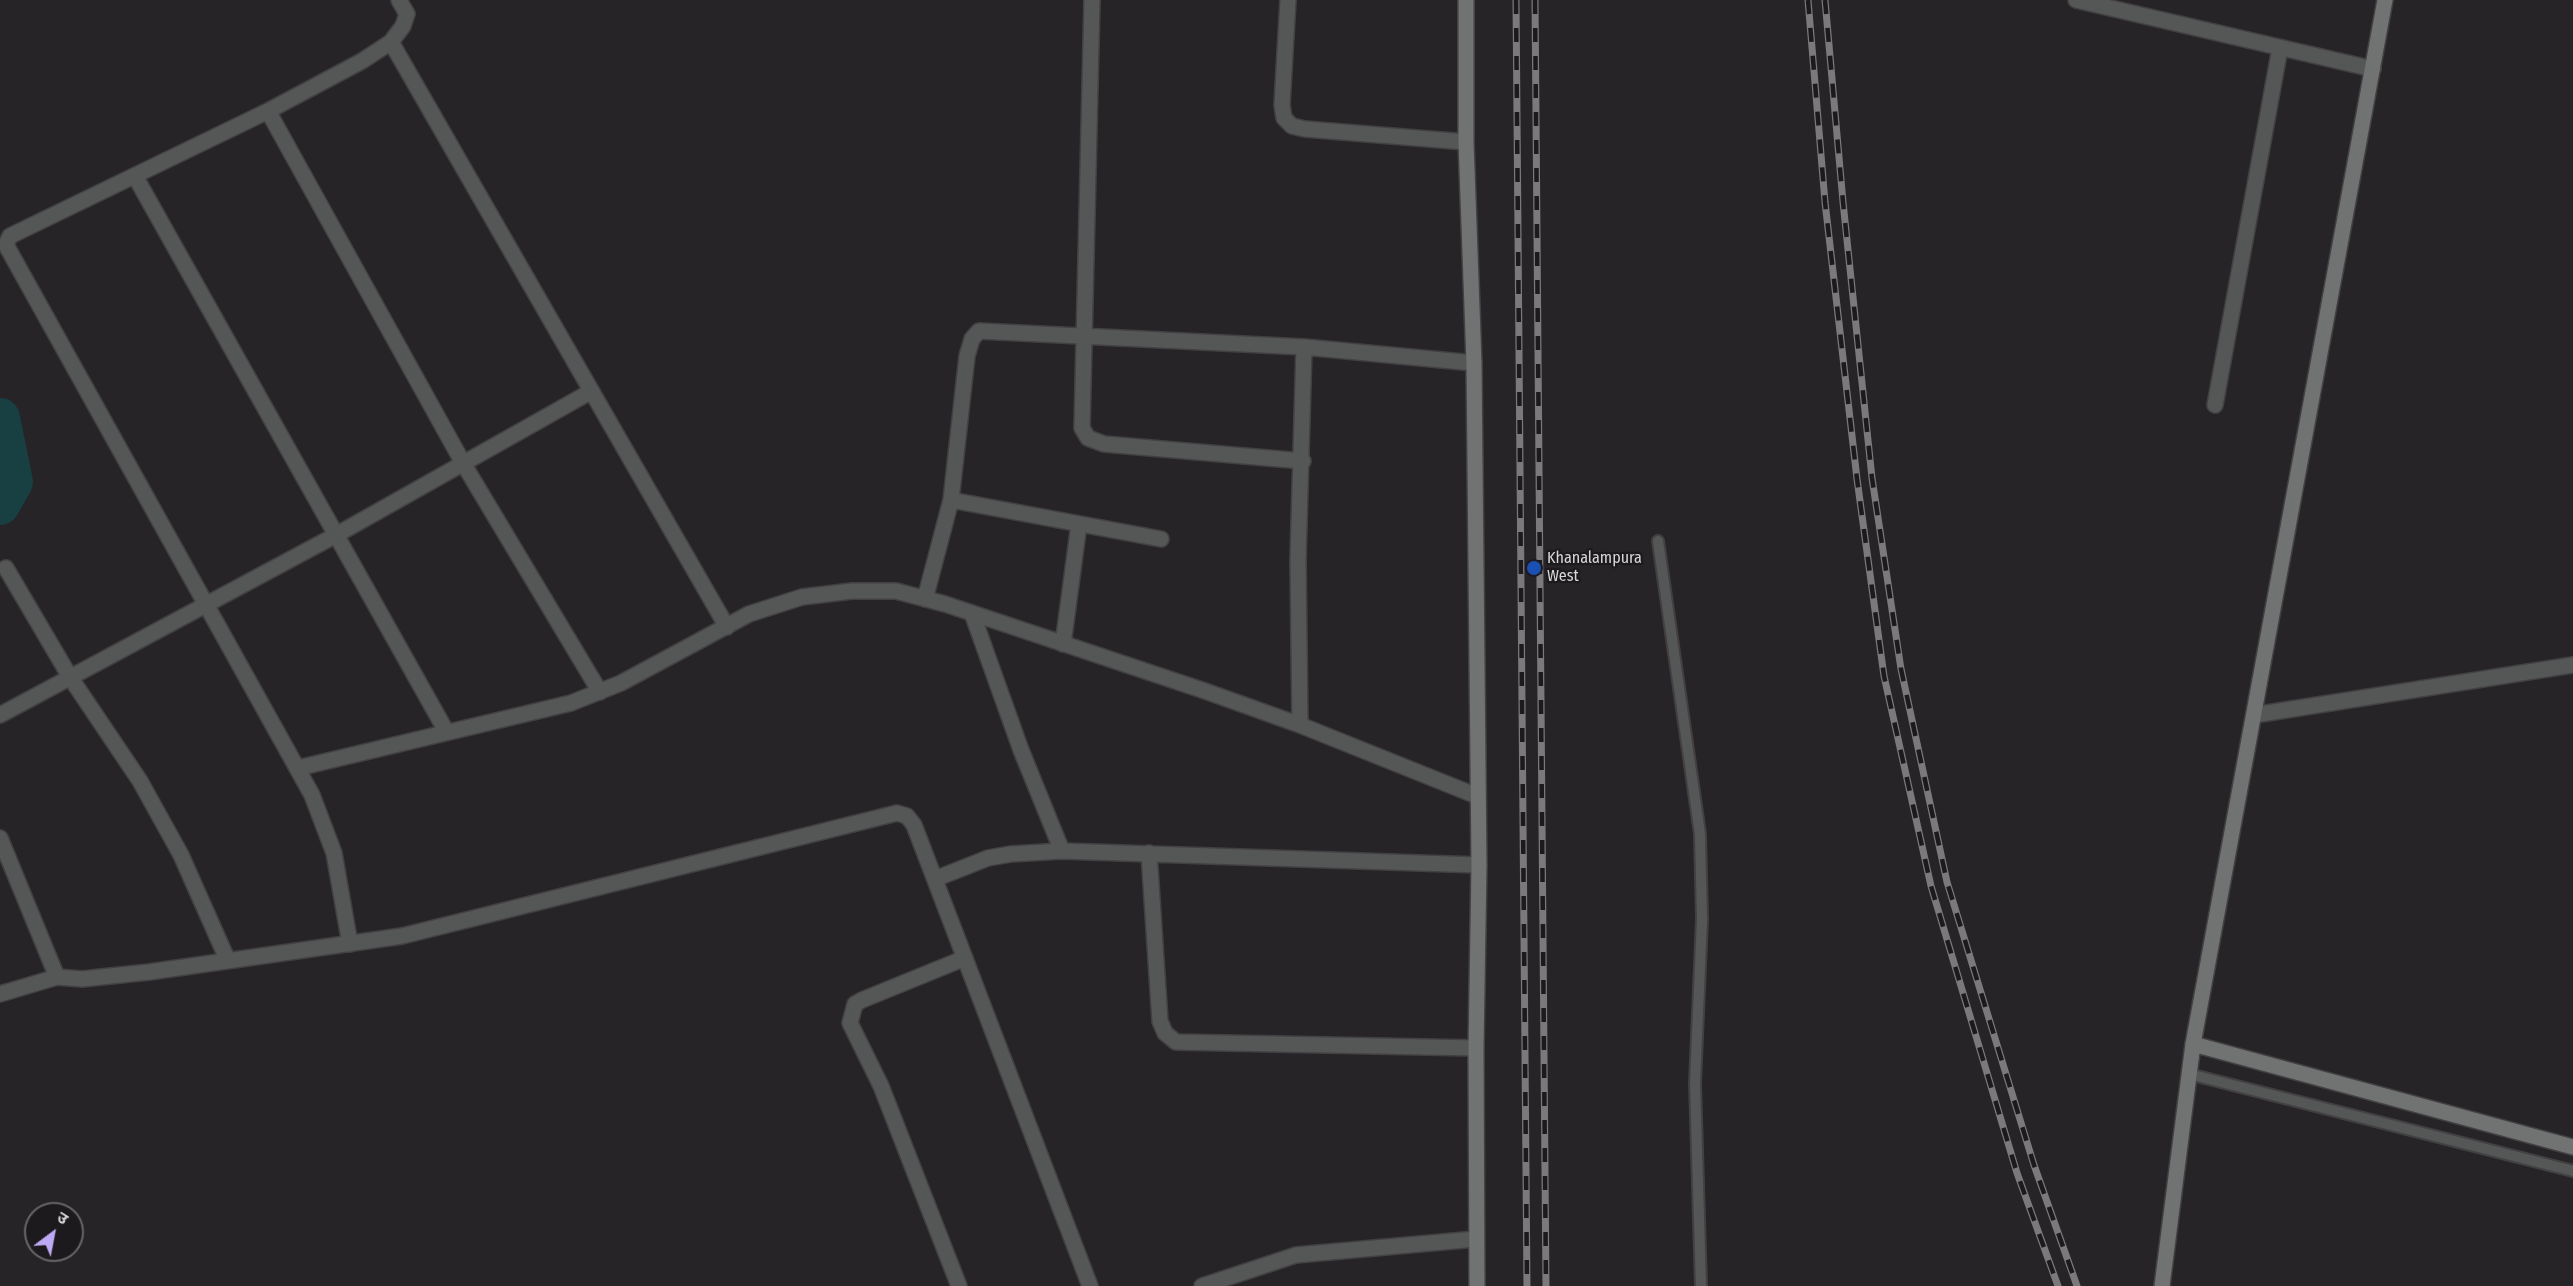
<!DOCTYPE html>
<html>
<head>
<meta charset="utf-8">
<style>
  body { margin:0 }
  #map { position:relative; width:2573px; height:1286px; overflow:hidden; background:#262426; font-family:"Fira Sans Condensed","Noto Sans Devanagari",sans-serif }
  canvas { display:block }
  .north { position:absolute; left:24px; top:1202px; width:60px; height:60px; box-sizing:border-box; background:#1c1a1c; border:2px solid #676567; border-radius:50%; rotate:32deg; font-size:16px; font-weight:700; line-height:24px; text-align:center; color:#d7d6d8 }
  .north::after { content:''; display:block; margin:auto; width:21px; height:27px; background:#bea9f4; clip-path:polygon(50% 0,100% 100%,50% 72%,0 100%) }
</style>
</head>
<body>
<div id="map">
<canvas width="2573" height="1286"></canvas>
<div class="north">उ</div>
</div>
<script>
const ctx = document.querySelector('canvas').getContext('2d');
ctx.lineJoin = 'round';
function poly(rows) {
  const path = new Path2D();
  for (const r of rows) {
    path.moveTo(r[0], r[1]);
    for (let i = 2; i < r.length; i += 2) path.lineTo(r[i], r[i + 1]);
  }
  return path;
}
function strokePath(path, color, width, dash) {
  ctx.strokeStyle = color;
  ctx.lineWidth = width;
  ctx.lineCap = dash ? 'butt' : 'round';
  ctx.setLineDash(dash || []);
  ctx.stroke(path);
}
function write(font, color, halo, rows, align = 'center') {
  ctx.font = font + ' "Fira Sans Condensed",sans-serif';
  ctx.lineWidth = 4.5;
  ctx.setLineDash([]);
  ctx.textBaseline = 'middle';
  ctx.strokeStyle = halo;
  ctx.fillStyle = color;
  for (const [text, x, y, turn = 0] of rows) {
    ctx.save();
    ctx.translate(x, y);
    ctx.rotate((+turn || 0) * Math.PI / 180);
    ctx.textAlign = isNaN(turn) ? turn : align;
    if (halo) ctx.strokeText(text, 0, 0);
    ctx.fillText(text, 0, 0);
    ctx.restore();
  }
}
strokePath(poly([
  [0,418,13,482,0,505]
]), '#183f41', 40);
const lane = poly([
  [1658,541,1700,834,1702,919,1695,1083,1701,1286],
  [2189,1074,2573,1171]
]);
const street = poly([
  [1092,0,1082,428,1088,438,1104,444,1303,461],
  [1288,0,1282,105,1284,118,1292,126,1305,129,1466,142],
  [2076,0,2373,69],
  [391,42,727,627],
  [268,111,463,463,600,692],
  [135,176,446,731],
  [2215,405,2280,48],
  [951,500,1161,539],
  [6,568,70,677,140,781,181,855,228,961],
  [925,599,951,500,967,356,972,339,979,331,1304,347,1474,363],
  [972,613,1021,750,1062,851],
  [1063,644,1079,524],
  [0,715,336,535,590,392],
  [2254,715,2573,665],
  [1300,725,1298,560,1304,347],
  [298,768,571,703,621,683,749,614,802,597,852,591,896,591,945,604,1205,691,1300,725,1477,796],
  [0,838,57,977],
  [1149,853,1160,1021,1165,1033,1176,1042,1476,1048],
  [935,879,988,858,1011,854,1062,851,1479,865],
  [350,944,334,853,312,795,6,245,10,236,268,111,362,61,391,42,403,26,407,14,399,0],
  [0,994,57,977,82,979,149,972,402,936,897,813,907,816,914,825,1090,1286],
  [959,1286,881,1086,850,1023,855,1004,862,1000,965,958],
  [1202,1286,1296,1255,1476,1239]
]);
const secondary = poly([
  [1466,0,1466,142,1474,363,1479,865,1476,1048,1477,1286],
  [2385,0,2193,1044,2573,1147],
  [2162,1286,2193,1044]
]);
strokePath(lane, '#424042', 14);
strokePath(street, '#424042', 18);
strokePath(secondary, '#424042', 18);
strokePath(lane, '#555756', 10);
strokePath(street, '#555756', 15);
strokePath(secondary, '#707372', 15);
const rail = poly([
  [1516,0,1527,1286],
  [1535,0,1546,1286],
  [1808,0,1825,202,1857,479,1884,676,1931,886,2017,1173,2058,1286],
  [1825,0,1843,202,1872,478,1901,669,1947,882,2034,1165,2077,1286]
]);
strokePath(rail, '#7b797b', 7);
strokePath(rail, '#1c1a1c', 4.5, [14]);
for (const [x, y, r, color] of [
  [1534,568,8,"#1a4fb4"]
]) {
  const dot = new Path2D();
  dot.arc(x, y, r, 0, 2 * Math.PI);
  ctx.fillStyle = color;
  ctx.fill(dot);
  strokePath(dot, '#1c1a1c', 2);
}
write('16px', '#d7d6d8', '#1c1a1c', [
  ["Khanalampura",1547,559],
  ["West",1547,577]
], 'left');
</script>
</body>
</html>
